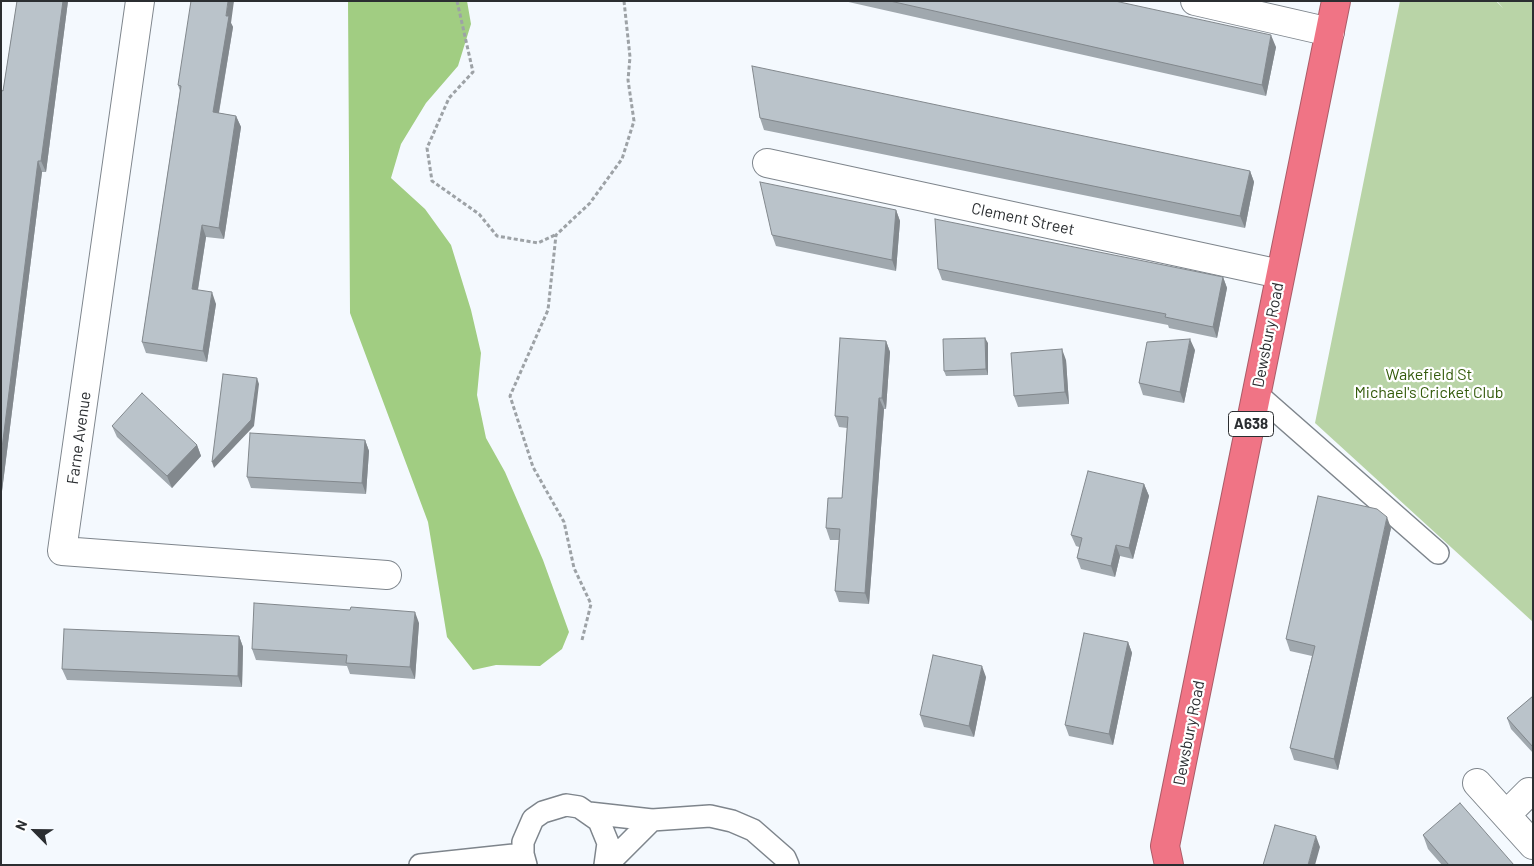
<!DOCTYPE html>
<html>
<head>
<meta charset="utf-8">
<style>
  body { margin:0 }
  #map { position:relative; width:1534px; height:866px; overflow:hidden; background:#f4f9fe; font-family:Barlow,sans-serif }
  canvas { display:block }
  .frame { position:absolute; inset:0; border:2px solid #2b2e31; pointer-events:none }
  .north { position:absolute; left:10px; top:806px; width:50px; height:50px; -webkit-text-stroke:4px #fff; paint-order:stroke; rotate:293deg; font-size:14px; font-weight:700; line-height:20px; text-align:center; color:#2b2e31 }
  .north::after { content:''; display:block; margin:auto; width:18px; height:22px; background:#2b2e31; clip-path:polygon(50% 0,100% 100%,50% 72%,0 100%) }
</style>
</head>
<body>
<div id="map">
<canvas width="1534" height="866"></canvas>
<div class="frame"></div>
<div class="north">N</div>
</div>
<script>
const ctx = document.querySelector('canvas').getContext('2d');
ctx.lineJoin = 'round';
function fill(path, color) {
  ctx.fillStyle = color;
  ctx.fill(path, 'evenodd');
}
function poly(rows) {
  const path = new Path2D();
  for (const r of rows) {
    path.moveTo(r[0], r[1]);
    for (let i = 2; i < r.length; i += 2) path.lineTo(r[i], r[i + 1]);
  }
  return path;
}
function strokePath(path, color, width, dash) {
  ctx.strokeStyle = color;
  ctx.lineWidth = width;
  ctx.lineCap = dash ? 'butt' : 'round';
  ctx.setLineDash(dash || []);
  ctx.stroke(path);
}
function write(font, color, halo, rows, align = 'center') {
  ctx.font = font + ' Barlow,sans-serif';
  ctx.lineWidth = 4.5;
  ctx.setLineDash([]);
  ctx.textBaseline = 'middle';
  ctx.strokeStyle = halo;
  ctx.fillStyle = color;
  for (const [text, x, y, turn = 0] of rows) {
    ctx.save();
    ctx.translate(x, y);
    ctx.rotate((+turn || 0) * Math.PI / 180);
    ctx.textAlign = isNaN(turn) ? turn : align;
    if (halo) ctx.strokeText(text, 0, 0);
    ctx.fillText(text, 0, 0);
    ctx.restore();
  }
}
fill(poly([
  [1400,1,1496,1,1503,8,1497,1,1533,1,1533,622,1315,423]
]), '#b9d4a7');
fill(poly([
  [348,1,467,1,471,24,458,66,426,103,401,144,391,178,425,209,451,245,471,310,481,353,477,395,486,438,505,472,543,560,569,632,562,649,540,666,496,665,473,670,447,637,428,522,350,313]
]), '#a1cd82');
const lane = poly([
  [1257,394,1438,553],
  [589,813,652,820,710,816,732,821,753,830,785,858,788,865],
  [420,865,523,854],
  [526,865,523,854,523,842,533,819,543,812,566,805,579,807,599,821,608,843,605,865],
  [607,865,652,820]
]);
const street = poly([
  [140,1,62,551,387,575],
  [1195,1,1330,32],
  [767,163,1280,274],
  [1477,783,1533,845],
  [1506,815,1529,792]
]);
const highway = poly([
  [1169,865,1165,846,1336,1]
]);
strokePath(lane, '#7e858c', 24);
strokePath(street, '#7e858c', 30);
strokePath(highway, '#ab5c68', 30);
strokePath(poly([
  [457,1,473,72,449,98,427,148,432,181,479,214,497,236,538,243,555,235],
  [582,640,591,604,574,568,564,522,533,467,510,396,548,310,556,235,590,203,622,159,634,121,628,80,630,57,624,1]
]), '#9da2a6', 3, [4, 2.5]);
strokePath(lane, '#fff', 21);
strokePath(street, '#fff', 28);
strokePath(highway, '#f07485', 28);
fill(poly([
  [17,1,68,1,46,172,42,172,1,499,1,90,3,91],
  [844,1,1115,1,1276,47,1266,96],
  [231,23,233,27,219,113,236,116,241,127,224,239,206,237,198,290,216,304,207,362,146,353,142,342,180,91,178,85],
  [760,118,1250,171,1254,182,1245,228,764,130],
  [896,210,900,221,896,271,776,246,772,235],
  [938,269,1223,277,1227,288,1217,338,1169,328,1168,325,942,280],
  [886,341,890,352,886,409,884,409,869,604,839,602,835,591,839,540,830,540,826,528,842,498,847,428,839,427,835,416],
  [988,343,988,375,946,376,944,371],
  [1195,350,1184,403,1143,395,1139,383],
  [1066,360,1069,404,1018,407,1014,396],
  [112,426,197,445,201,456,172,488,117,437],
  [365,440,369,451,366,494,251,488,247,477],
  [1144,484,1149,496,1133,559,1120,556,1115,577,1081,569,1077,558,1079,547,1076,546,1071,535],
  [1391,528,1338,770,1294,760,1290,748,1312,656,1290,651,1286,639],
  [419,623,415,679,350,674,347,666,256,660,252,649],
  [239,636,243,647,242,687,67,680,62,669],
  [1128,642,1132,653,1113,745,1069,736,1065,725],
  [986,677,974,737,924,727,920,715],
  [1533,696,1533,753,1511,729,1507,718],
  [1423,835,1514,865,1442,865,1428,849]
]), '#a0a8ae');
fill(poly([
  [63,1,68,1,46,172,41,161],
  [228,1,234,1,231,23,233,27,217,123,213,112],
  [1271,35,1276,47,1266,96,1262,85],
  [236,116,241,127,224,239,219,228],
  [38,161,42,172,1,499,1,456],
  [1250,171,1254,182,1245,228,1240,216],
  [896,210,900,221,896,271,892,260],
  [202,225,206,237,196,301,192,289],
  [1223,277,1227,288,1217,338,1213,327],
  [212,292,216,304,207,362,203,351],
  [985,338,988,343,988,375,986,369],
  [1190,339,1195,350,1184,403,1180,392],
  [886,341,890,352,886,409,882,398],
  [1062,349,1066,360,1069,404,1065,392],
  [257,378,259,384,254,426,214,468,212,462],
  [879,398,884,409,869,604,865,593],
  [365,440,369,451,366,494,362,483],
  [197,445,201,456,172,488,167,476],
  [1144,484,1149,496,1133,559,1129,548],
  [1387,517,1391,528,1338,770,1334,759],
  [1116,545,1120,556,1115,577,1111,566],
  [415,612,419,623,415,679,410,667],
  [239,636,243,647,242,687,238,676],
  [1128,642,1132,653,1113,745,1109,734],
  [982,666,986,677,974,737,969,726],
  [1316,836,1320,847,1315,865,1308,865]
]), '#82888d');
const building = poly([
  [17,1,63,1,41,161,38,161,1,456,1,90,3,91,17,1],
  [191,1,228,1,226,16,229,16,213,112,236,116,219,228,202,225,192,289,212,292,203,351,142,342,181,86,178,85,191,1],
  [890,1,1115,1,1271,35,1262,85,890,1],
  [752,66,1250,171,1240,216,760,118,752,66],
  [760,182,896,210,892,260,772,235,760,182],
  [935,219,1223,277,1213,327,1165,317,1166,314,938,269,935,219],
  [840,338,886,341,882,398,879,398,865,593,835,591,840,529,826,528,828,498,842,498,848,417,835,416,840,338],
  [985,338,986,369,944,371,943,339,985,338],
  [1190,339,1180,392,1139,383,1147,342,1190,339],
  [1062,349,1065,392,1014,396,1011,353,1062,349],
  [223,374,257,378,251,420,212,462,223,374],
  [142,393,197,445,167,476,112,426,142,393],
  [250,433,365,440,362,483,247,477,250,433],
  [1088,471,1144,484,1129,548,1116,545,1111,566,1077,558,1082,538,1071,535,1088,471],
  [1318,496,1377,509,1387,517,1334,759,1290,748,1315,646,1286,639,1318,496],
  [254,603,350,610,351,607,415,612,410,667,346,663,347,655,252,649,254,603],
  [64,629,239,636,238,676,62,669,64,629],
  [1084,633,1128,642,1109,734,1065,725,1084,633],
  [933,655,982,666,969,726,920,715,933,655],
  [1533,696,1533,747,1507,718,1533,696],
  [1460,803,1514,865,1449,865,1423,835,1460,803],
  [1275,825,1316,836,1308,865,1263,865,1275,825]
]);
fill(building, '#bac3ca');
strokePath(building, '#82888d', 1);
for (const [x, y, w] of [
  [1251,424,45]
]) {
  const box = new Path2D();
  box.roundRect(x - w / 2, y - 12.5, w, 25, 4);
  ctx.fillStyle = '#fff';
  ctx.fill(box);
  strokePath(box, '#2b2e31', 1);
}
write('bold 15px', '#2b2e31', null, [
  ["A638",1251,424]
]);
write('16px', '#2b2e31', '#fff', [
  ["Clement Street",1023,219,12],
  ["Dewsbury Road",1268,335,-79],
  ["Farne Avenue",79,438,-82],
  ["Dewsbury Road",1189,733,-79]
]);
write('16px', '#335a0a', '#fff', [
  ["Wakefield St",1429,375],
  ["Michael's Cricket Club",1429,393]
]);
</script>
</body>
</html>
